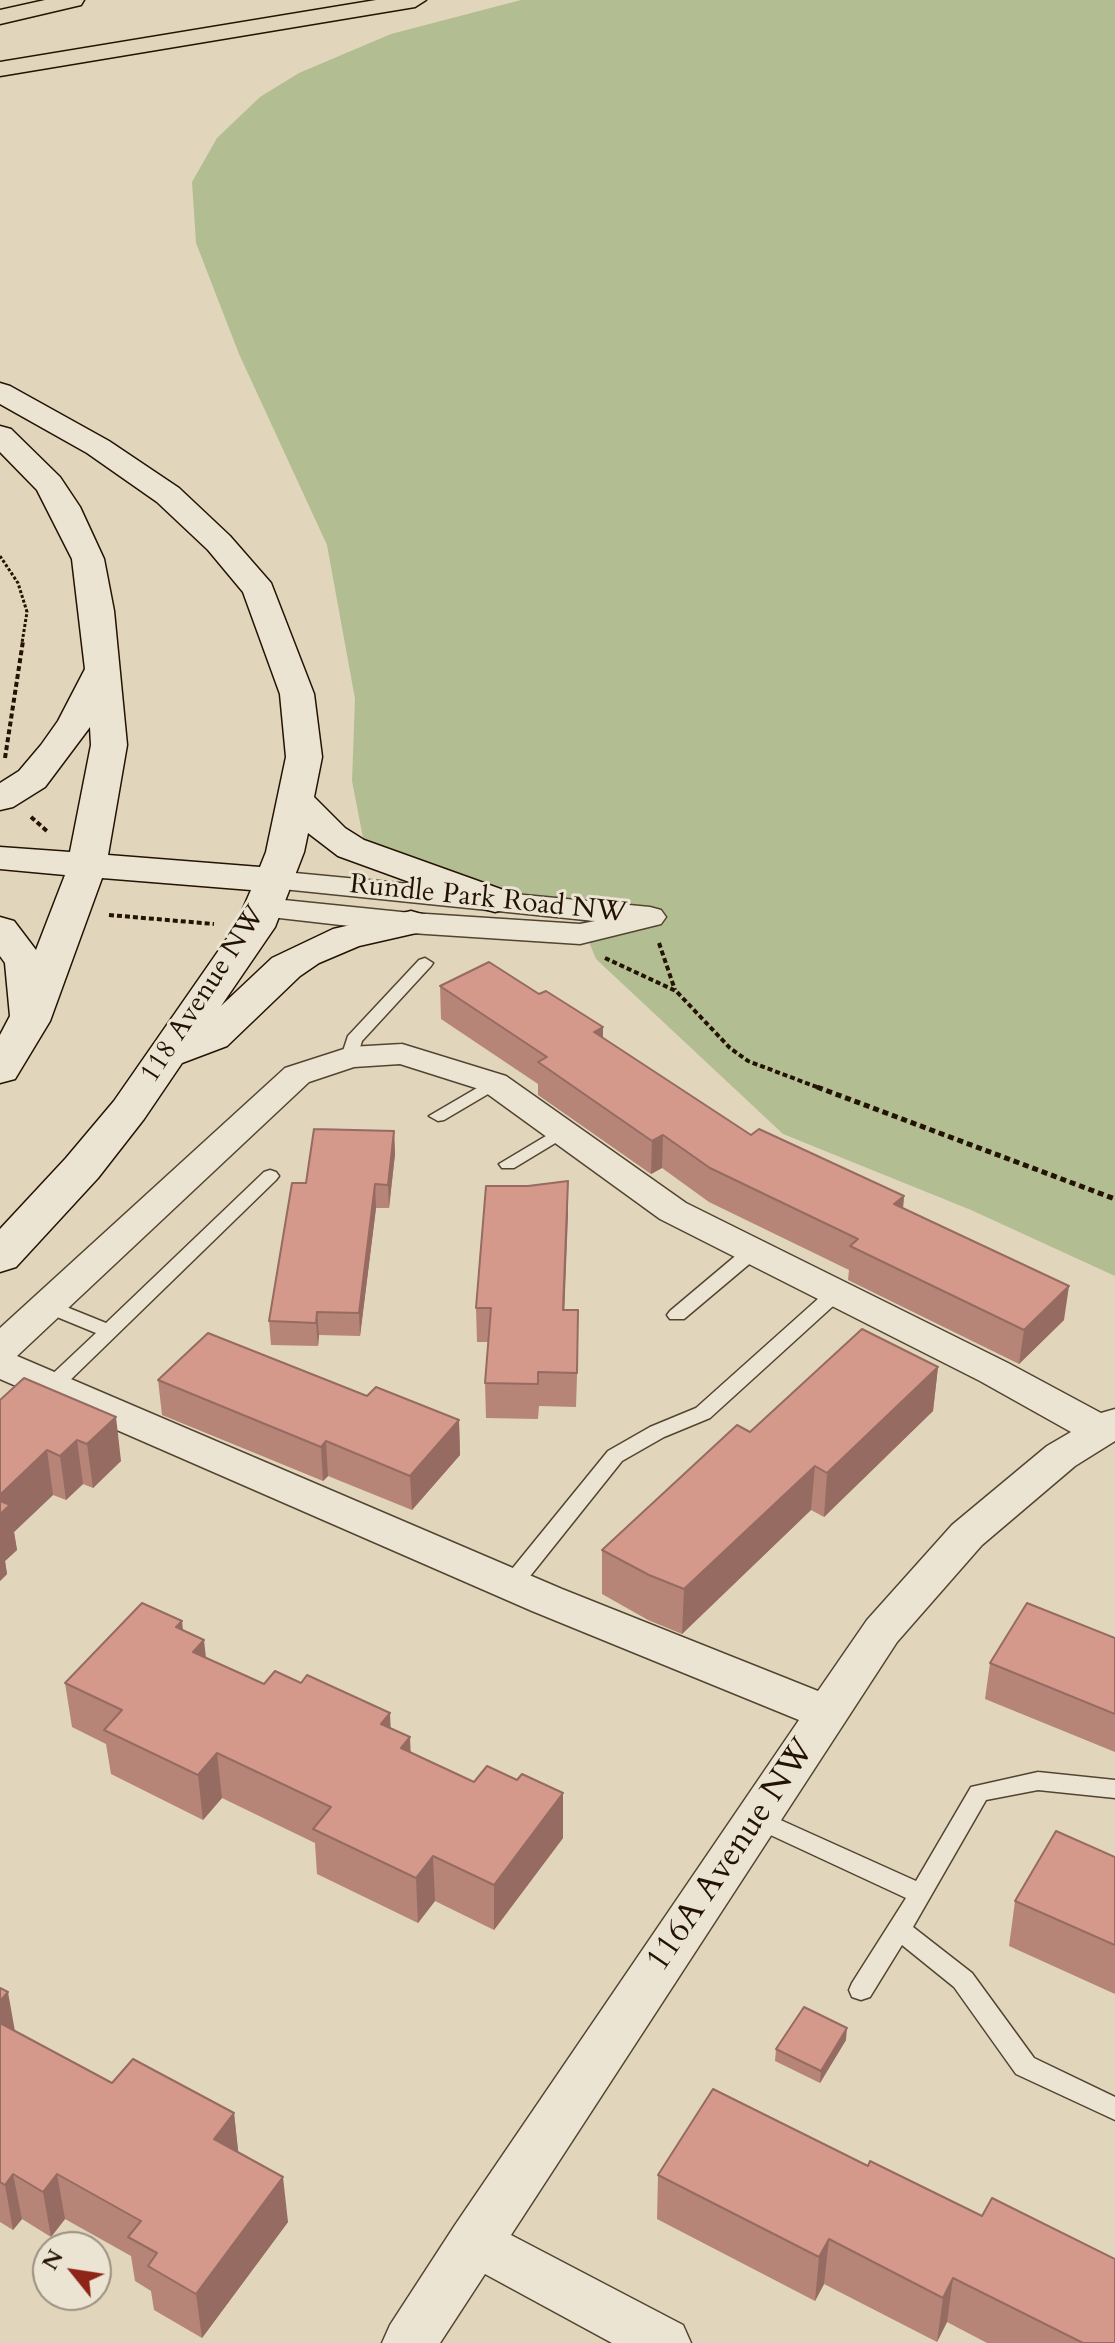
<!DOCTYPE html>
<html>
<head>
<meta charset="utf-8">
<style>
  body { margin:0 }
  #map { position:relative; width:1115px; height:2343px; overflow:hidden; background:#e1d6bc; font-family:Cardo,serif }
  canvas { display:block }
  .north { position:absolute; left:32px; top:2231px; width:80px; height:80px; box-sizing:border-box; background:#ece4d3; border:2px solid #9c907f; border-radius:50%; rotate:300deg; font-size:22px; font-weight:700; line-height:32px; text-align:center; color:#241302 }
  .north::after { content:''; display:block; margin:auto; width:28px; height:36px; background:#8f2418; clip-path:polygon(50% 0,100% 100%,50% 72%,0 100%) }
</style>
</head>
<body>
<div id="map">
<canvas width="1115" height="2343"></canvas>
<div class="north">N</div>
</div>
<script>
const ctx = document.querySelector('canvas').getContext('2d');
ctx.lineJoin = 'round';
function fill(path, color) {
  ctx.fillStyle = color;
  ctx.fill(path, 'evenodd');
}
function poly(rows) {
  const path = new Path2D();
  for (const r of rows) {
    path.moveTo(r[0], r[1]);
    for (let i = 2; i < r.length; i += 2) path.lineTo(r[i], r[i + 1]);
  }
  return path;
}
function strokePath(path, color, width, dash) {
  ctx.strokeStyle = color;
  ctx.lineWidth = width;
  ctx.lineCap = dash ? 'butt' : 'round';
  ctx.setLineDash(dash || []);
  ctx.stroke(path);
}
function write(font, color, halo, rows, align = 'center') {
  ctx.font = font + ' Cardo,serif';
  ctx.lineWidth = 6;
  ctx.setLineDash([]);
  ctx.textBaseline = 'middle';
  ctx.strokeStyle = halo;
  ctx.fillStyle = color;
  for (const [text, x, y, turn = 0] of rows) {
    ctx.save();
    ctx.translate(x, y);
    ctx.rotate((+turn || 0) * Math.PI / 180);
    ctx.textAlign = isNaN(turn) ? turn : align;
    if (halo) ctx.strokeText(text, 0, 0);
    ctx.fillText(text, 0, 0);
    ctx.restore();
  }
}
fill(poly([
  [521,0,1115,0,1115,1276,971,1210,783,1134,596,959,578,915,507,894,364,843,352,781,355,699,327,545,239,354,196,243,192,182,217,138,260,97,299,73,391,34]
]), '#b2be91');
const lane = poly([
  [425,958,433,963,431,966,362,1041,356,1061,344,1061,341,1057,348,1036,419,960,425,958],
  [494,1078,500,1079,503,1083,500,1087,444,1120,438,1121,429,1116,494,1078],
  [561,1127,570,1132,567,1136,514,1168,502,1168,499,1164,561,1127],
  [270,1170,276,1172,279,1176,276,1180,59,1391,45,1391,42,1386,45,1381,96,1333,40,1310,37,1306,40,1302,54,1302,106,1323,264,1172,270,1170],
  [753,1245,762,1251,760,1255,684,1319,670,1319,667,1315,670,1311,746,1247,753,1245],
  [836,1287,845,1293,843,1297,710,1418,664,1437,622,1461,519,1590,511,1593,503,1590,500,1585,503,1580,608,1451,650,1427,696,1408,829,1289,836,1287],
  [1038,1772,1115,1780,1115,1798,1038,1790,986,1800,913,1927,972,1973,1034,2058,1115,2097,1115,2120,1016,2074,954,1987,902,1945,870,1997,861,2000,852,1997,849,1990,852,1983,906,1898,749,1825,745,1819,749,1813,757,1810,765,1813,916,1881,971,1787,1038,1772]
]);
const street = poly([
  [274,871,650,907,661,910,666,917,661,924,580,944,411,933,253,915,248,908,253,901,264,898,411,913,580,924,595,921,263,887,258,880,263,873,274,871],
  [402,1044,506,1076,686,1203,1008,1363,1101,1413,1115,1409,1115,1441,1075,1466,982,1545,897,1642,511,2235,683,2325,691,2343,612,2343,485,2274,440,2343,382,2343,390,2325,455,2225,799,1720,532,1611,0,1379,0,1328,285,1068,350,1047,402,1044],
  [400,1064,482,1090,660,1219,980,1381,1071,1432,1047,1446,952,1525,867,1620,818,1691,562,1589,17,1356,309,1082,354,1067,400,1064]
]);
const secondary = poly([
  [0,383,10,386,109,441,179,488,230,536,271,583,314,694,322,757,314,797,345,828,364,840,509,892,514,900,509,908,495,912,481,908,338,856,308,833,304,852,275,927,221,1006,272,958,333,929,411,911,425,915,431,923,425,931,359,946,319,963,300,976,227,1046,182,1063,144,1119,98,1178,16,1267,0,1272,0,1229,66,1158,114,1101,235,927,251,890,102,878,50,1021,15,1079,0,1083,0,1035,10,1016,5,963,0,956,0,917,14,921,36,950,65,875,0,869,0,847,70,852,91,745,90,727,45,787,13,807,0,810,0,783,19,771,41,745,58,721,85,669,72,559,37,490,0,452,0,426,11,429,60,477,80,507,104,559,114,611,127,745,108,855,260,867,266,852,286,757,280,694,243,592,208,550,157,502,87,453,0,404,0,383]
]);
const highway = poly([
  [45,0,84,0,81,5,0,24,0,10,45,0],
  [376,0,426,0,415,7,0,76,0,62,376,0]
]);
strokePath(lane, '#534430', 3);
strokePath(street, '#534430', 3);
strokePath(secondary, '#241302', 3);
strokePath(highway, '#241302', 3);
strokePath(poly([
  [0,556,18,583,27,612,22,643]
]), '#241302', 3, [3, 2]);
strokePath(poly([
  [5,758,23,641],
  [31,817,48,832],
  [109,915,214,924],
  [659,943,675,990],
  [605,958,676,991,730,1048,748,1061,822,1089]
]), '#241302', 4, [5, 3]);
strokePath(poly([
  [817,1087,1115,1199]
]), '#241302', 5, [6, 4]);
fill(lane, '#ece4d3');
fill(street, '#ece4d3');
fill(secondary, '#ece4d3');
fill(highway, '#e1d6bc');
fill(poly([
  [440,986,539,994,603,1027,603,1038,751,1135,904,1196,903,1208,1064,1320,1019,1364,848,1280,849,1270,709,1202,662,1168,651,1174,538,1095,538,1084,441,1019],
  [394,1131,395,1154,389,1208,376,1208,360,1336,319,1335,318,1346,271,1345,269,1321,306,1183],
  [568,1181,564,1310,578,1344,576,1407,539,1406,538,1419,486,1418,485,1383,488,1342,477,1342,476,1308,528,1186],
  [938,1367,933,1411,824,1517,811,1510,682,1634,648,1620,602,1594,602,1550,750,1432],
  [158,1380,367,1396,459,1420,460,1455,412,1510,328,1476,323,1481,162,1415],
  [0,1400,121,1461,93,1488,83,1484,66,1500,53,1495,14,1532,17,1550,5,1561,7,1574,0,1581],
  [183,1630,206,1658,264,1684,301,1683,390,1713,390,1728,411,1753,563,1838,494,1930,435,1901,418,1923,317,1874,315,1843,222,1798,203,1820,111,1774,106,1744,72,1727,65,1683],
  [1115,1638,1115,1752,985,1699,990,1663],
  [1115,1857,1115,1994,1009,1946,1015,1901],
  [0,1988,15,2031,112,2083,234,2113,238,2152,288,2222,202,2338,154,2310,151,2291,135,2281,131,2256,65,2219,51,2237,22,2219,13,2230,0,2222],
  [846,2040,820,2083,775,2061,776,2049],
  [713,2089,1115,2343,987,2343,947,2322,937,2342,824,2284,815,2301,657,2219,658,2175]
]), '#b78478');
fill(poly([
  [603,1027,603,1060,594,1032],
  [394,1131,395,1154,389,1208,388,1185],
  [663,1135,662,1168,651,1174,652,1141],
  [568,1181,568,1215,563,1344,563,1310],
  [375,1184,376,1208,360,1336,359,1313],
  [904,1196,901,1230,894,1204],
  [1069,1286,1064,1320,1019,1364,1024,1330],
  [317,1312,319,1335,318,1346,316,1323],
  [938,1367,933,1411,824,1517,827,1473],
  [116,1417,121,1461,93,1488,87,1444],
  [459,1420,460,1455,412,1510,410,1476],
  [77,1440,83,1484,66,1500,60,1456],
  [326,1441,328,1476,323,1481,321,1447],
  [47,1450,53,1495,14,1532,17,1550,5,1561,7,1574,0,1581,0,1495],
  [815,1466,811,1510,682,1634,684,1589],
  [182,1621,187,1666,176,1627],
  [204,1640,209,1685,193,1652],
  [390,1713,392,1758,381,1724],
  [410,1737,412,1782,401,1748],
  [217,1753,222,1798,203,1820,198,1775],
  [563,1793,563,1838,494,1930,494,1885],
  [433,1856,435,1901,418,1923,416,1878],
  [8,1992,16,2037,0,2056,0,2001],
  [847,2028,846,2040,820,2083,821,2071],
  [234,2113,239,2158,214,2139],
  [13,2174,22,2219,13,2230,5,2185],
  [57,2174,65,2219,51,2237,43,2192],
  [283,2177,288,2222,202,2338,196,2294],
  [829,2239,824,2284,815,2301,819,2257],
  [953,2278,947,2322,937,2342,943,2298]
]), '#956b62');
const building = poly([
  [489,962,539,994,546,991,603,1027,594,1032,751,1135,759,1129,904,1196,894,1204,1069,1286,1024,1330,850,1246,858,1239,710,1168,663,1135,652,1141,538,1062,547,1057,440,986,489,962],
  [314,1129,394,1131,388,1185,375,1184,359,1313,317,1312,316,1323,269,1321,292,1183,306,1183,314,1129],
  [568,1181,563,1310,578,1310,577,1373,538,1372,538,1384,485,1383,491,1308,476,1308,486,1186,528,1186,568,1181],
  [862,1329,938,1367,827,1473,815,1466,684,1589,649,1575,602,1550,737,1425,750,1432,862,1329],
  [208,1333,367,1396,376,1387,459,1420,410,1476,326,1441,321,1447,158,1380,208,1333],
  [24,1378,116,1417,87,1444,77,1440,60,1456,47,1450,0,1495,0,1400,24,1378],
  [0,1501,10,1505,0,1514,0,1501],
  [142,1603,182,1621,176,1627,204,1640,193,1652,264,1684,275,1671,301,1683,307,1675,390,1713,381,1724,410,1737,401,1748,474,1782,487,1766,517,1780,522,1774,563,1793,494,1885,433,1856,416,1878,313,1829,331,1807,217,1753,198,1775,104,1730,122,1710,65,1683,142,1603],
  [1027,1603,1115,1638,1115,1714,990,1663,1027,1603],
  [1056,1831,1115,1857,1115,1945,1015,1901,1056,1831],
  [0,1988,8,1992,0,2001,0,1988],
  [804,2007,847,2028,821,2071,776,2049,804,2007],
  [0,2023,112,2083,133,2059,234,2113,214,2139,283,2177,196,2294,148,2266,157,2253,128,2237,141,2221,57,2174,43,2192,13,2174,5,2185,0,2182,0,2023],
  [713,2089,868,2166,870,2161,982,2216,992,2198,1115,2259,1115,2343,1083,2343,953,2278,943,2298,829,2239,819,2257,658,2175,713,2089]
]);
fill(building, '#d5998c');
strokePath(building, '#956b62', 2);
write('28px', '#241302', '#ece4d3', [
  ["Rundle Park Road NW",488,900,6],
  ["118 Avenue NW",204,995,-57]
]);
write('34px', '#241302', '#ece4d3', [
  ["116A Avenue NW",732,1856,-56]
]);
</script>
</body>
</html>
